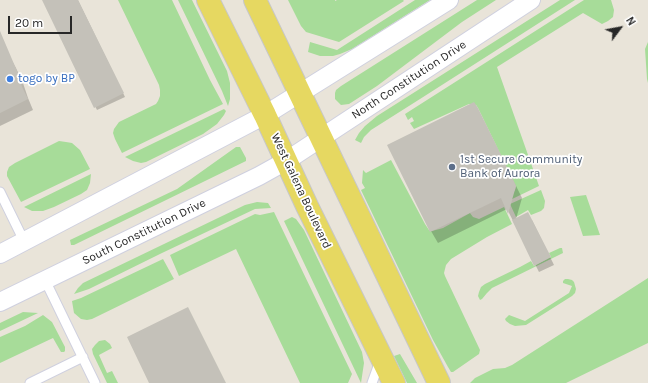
<!DOCTYPE html>
<html>
<head>
<meta charset="utf-8">
<style>
  body { margin:0 }
  #map { position:relative; width:648px; height:383px; overflow:hidden; background:#e9e4d9; font-family:Karla,sans-serif }
  canvas { display:block }
  .north { position:absolute; left:600px; top:8px; width:40px; height:40px; -webkit-text-stroke:3px #fff; paint-order:stroke; rotate:58deg; font-size:11px; font-weight:700; line-height:16px; text-align:center; color:#272727 }
  .north::after { content:''; display:block; margin:auto; width:14px; height:18px; background:#272727; clip-path:polygon(50% 0,100% 100%,50% 72%,0 100%) }
  .scale { position:absolute; left:8px; top:16px; width:64px; height:18px; box-sizing:border-box; border:2px solid #272727; border-top:0; padding-left:5px; font-size:12px; line-height:14px; white-space:nowrap; color:#272727; -webkit-text-stroke:3px #fff; paint-order:stroke }
</style>
</head>
<body>
<div id="map">
<canvas width="648" height="383"></canvas>
<div class="north">N</div>
<div class="scale">20 m</div>
</div>
<script>
const ctx = document.querySelector('canvas').getContext('2d');
ctx.lineJoin = 'round';
function fill(path, color) {
  ctx.fillStyle = color;
  ctx.fill(path, 'evenodd');
}
function poly(rows) {
  const path = new Path2D();
  for (const r of rows) {
    path.moveTo(r[0], r[1]);
    for (let i = 2; i < r.length; i += 2) path.lineTo(r[i], r[i + 1]);
  }
  return path;
}
function strokePath(path, color, width, dash) {
  ctx.strokeStyle = color;
  ctx.lineWidth = width;
  ctx.lineCap = dash ? 'butt' : 'round';
  ctx.setLineDash(dash || []);
  ctx.stroke(path);
}
function write(font, color, halo, rows, align = 'center') {
  ctx.font = font + ' Karla,sans-serif';
  ctx.lineWidth = 3.5;
  ctx.setLineDash([]);
  ctx.textBaseline = 'middle';
  ctx.strokeStyle = halo;
  ctx.fillStyle = color;
  for (const [text, x, y, turn = 0] of rows) {
    ctx.save();
    ctx.translate(x, y);
    ctx.rotate((+turn || 0) * Math.PI / 180);
    ctx.textAlign = isNaN(turn) ? turn : align;
    if (halo) ctx.strokeText(text, 0, 0);
    ctx.fillText(text, 0, 0);
    ctx.restore();
  }
}
fill(poly([
  [118,0,172,0,210,80,223,104,122,153,115,139,113,133,114,129,119,122,156,104,158,101,160,96,160,90,159,85],
  [178,0,192,0,227,71,230,83,230,99,228,106,222,91],
  [288,0,335,0,335,1,337,0,403,0,404,1,339,42,306,32,301,26],
  [415,0,430,0,352,49,340,54,333,56,320,56,308,52,310,42,337,50],
  [477,0,496,0,462,22,377,86,349,104,341,105,335,99,335,93,336,90,341,86],
  [560,0,575,0,420,99,371,130,364,137,361,143,355,140,359,133,365,126,377,116],
  [584,0,611,0,614,10,613,17,608,21,602,24,583,13,497,67,539,186,508,201,515,190,516,186,478,108,476,105,469,104,414,129,410,123,414,121,412,117,408,120,405,114],
  [648,42,648,83,647,79,645,49],
  [224,109,226,111,224,115,217,124,203,134,146,162,141,163,133,161,125,157],
  [59,141,66,142,72,143,80,150,90,169,21,202,7,176,7,172,9,167,15,163],
  [236,147,240,147,246,158,246,161,74,245,71,245,70,240,177,189],
  [391,160,425,224,429,230,432,231,443,228,470,213,473,217,479,219,504,207,512,224,487,237,451,259,446,265,444,273,445,276,480,350,479,354,453,372,451,372,448,367,433,340,361,190,365,188,362,183,363,170,366,173],
  [91,174,90,183,87,190,81,194,54,207,43,211,32,211,24,207],
  [541,190,545,201,544,208,541,211,531,215,528,210,516,217,510,204],
  [586,195,600,235,583,236,570,197],
  [257,202,268,203,271,208,255,209,162,253,89,289,74,294,78,288,83,283,245,205],
  [274,212,352,374,348,383,300,383,236,249,179,276,170,255,255,214,260,215],
  [292,217,296,219,304,230,362,352,364,363,361,383,284,221],
  [560,248,562,248,563,253,492,288,487,293,482,299,480,300,478,296,479,292,481,287,485,284,520,267,531,261,534,266,551,257,549,253],
  [163,259,174,279,92,319,87,320,81,319,74,313,72,301,81,298],
  [648,278,648,343,566,383,470,383,475,378,493,369,505,368,512,365],
  [565,279,568,279,572,280,574,282,576,289,575,293,572,296,526,325,515,326,510,324,506,321,505,319,509,315,525,321,569,293,572,286,563,283,563,281],
  [23,312,38,313,0,331,0,323],
  [43,315,52,322,65,347,65,351,64,352,61,352,53,338,0,363,0,337,25,326],
  [105,340,110,344,112,348,99,355,107,373,112,371,118,383,107,383,93,354,92,349,95,345,99,341],
  [400,354,417,383,407,383,394,356]
]), '#a7dc99');
fill(poly([
  [43,0,78,0,125,97,97,110],
  [0,39,16,68,23,83,28,98,33,110,0,126],
  [484,121,522,198,516,219,532,220,554,265,539,272,507,209,438,243,431,231]
]), '#0003');
fill(poly([
  [42,0,78,0,124,93,94,108],
  [0,31,17,71,22,87,28,99,0,113],
  [474,102,478,108,516,186,508,214,501,198,430,232,387,145],
  [528,212,551,257,534,266,512,220],
  [188,307,226,383,149,383,127,337]
]), '#c4c1b9');
const service = poly([
  [0,192,24,241],
  [45,280,95,383],
  [30,383,83,357],
  [372,383,380,361]
]);
const minor = poly([
  [0,254,265,115,449,0],
  [0,302,259,176,286,161,531,0]
]);
const primary = poly([
  [208,0,265,115,307,206,394,383],
  [255,0,439,383]
]);
strokePath(service, '#cfd0df', 11);
strokePath(minor, '#cfd0df', 20);
strokePath(primary, '#c7c7c7', 24);
strokePath(service, '#fff', 9);
strokePath(minor, '#fff', 18);
strokePath(primary, '#e6d861', 22);
for (const [x, y, r, color] of [
  [10,79,4,"#3f7fe0"],
  [452,167,4,"#5c6f8a"]
]) {
  const dot = new Path2D();
  dot.arc(x, y, r, 0, 2 * Math.PI);
  ctx.fillStyle = color;
  ctx.fill(dot);
  strokePath(dot, '#fff', 1.5);
}
write('12px', '#366cbe', '#fff', [
  ["togo by BP",18,79]
], 'left');
write('12px', '#272727', '#fff', [
  ["North Constitution Drive",409,80,-33],
  ["West Galena Boulevard",301,191,65],
  ["South Constitution Drive",144,232,-26]
]);
write('12px', '#4e5e75', '#fff', [
  ["1st Secure Community",460,160],
  ["Bank of Aurora",460,174]
], 'left');
</script>
</body>
</html>
